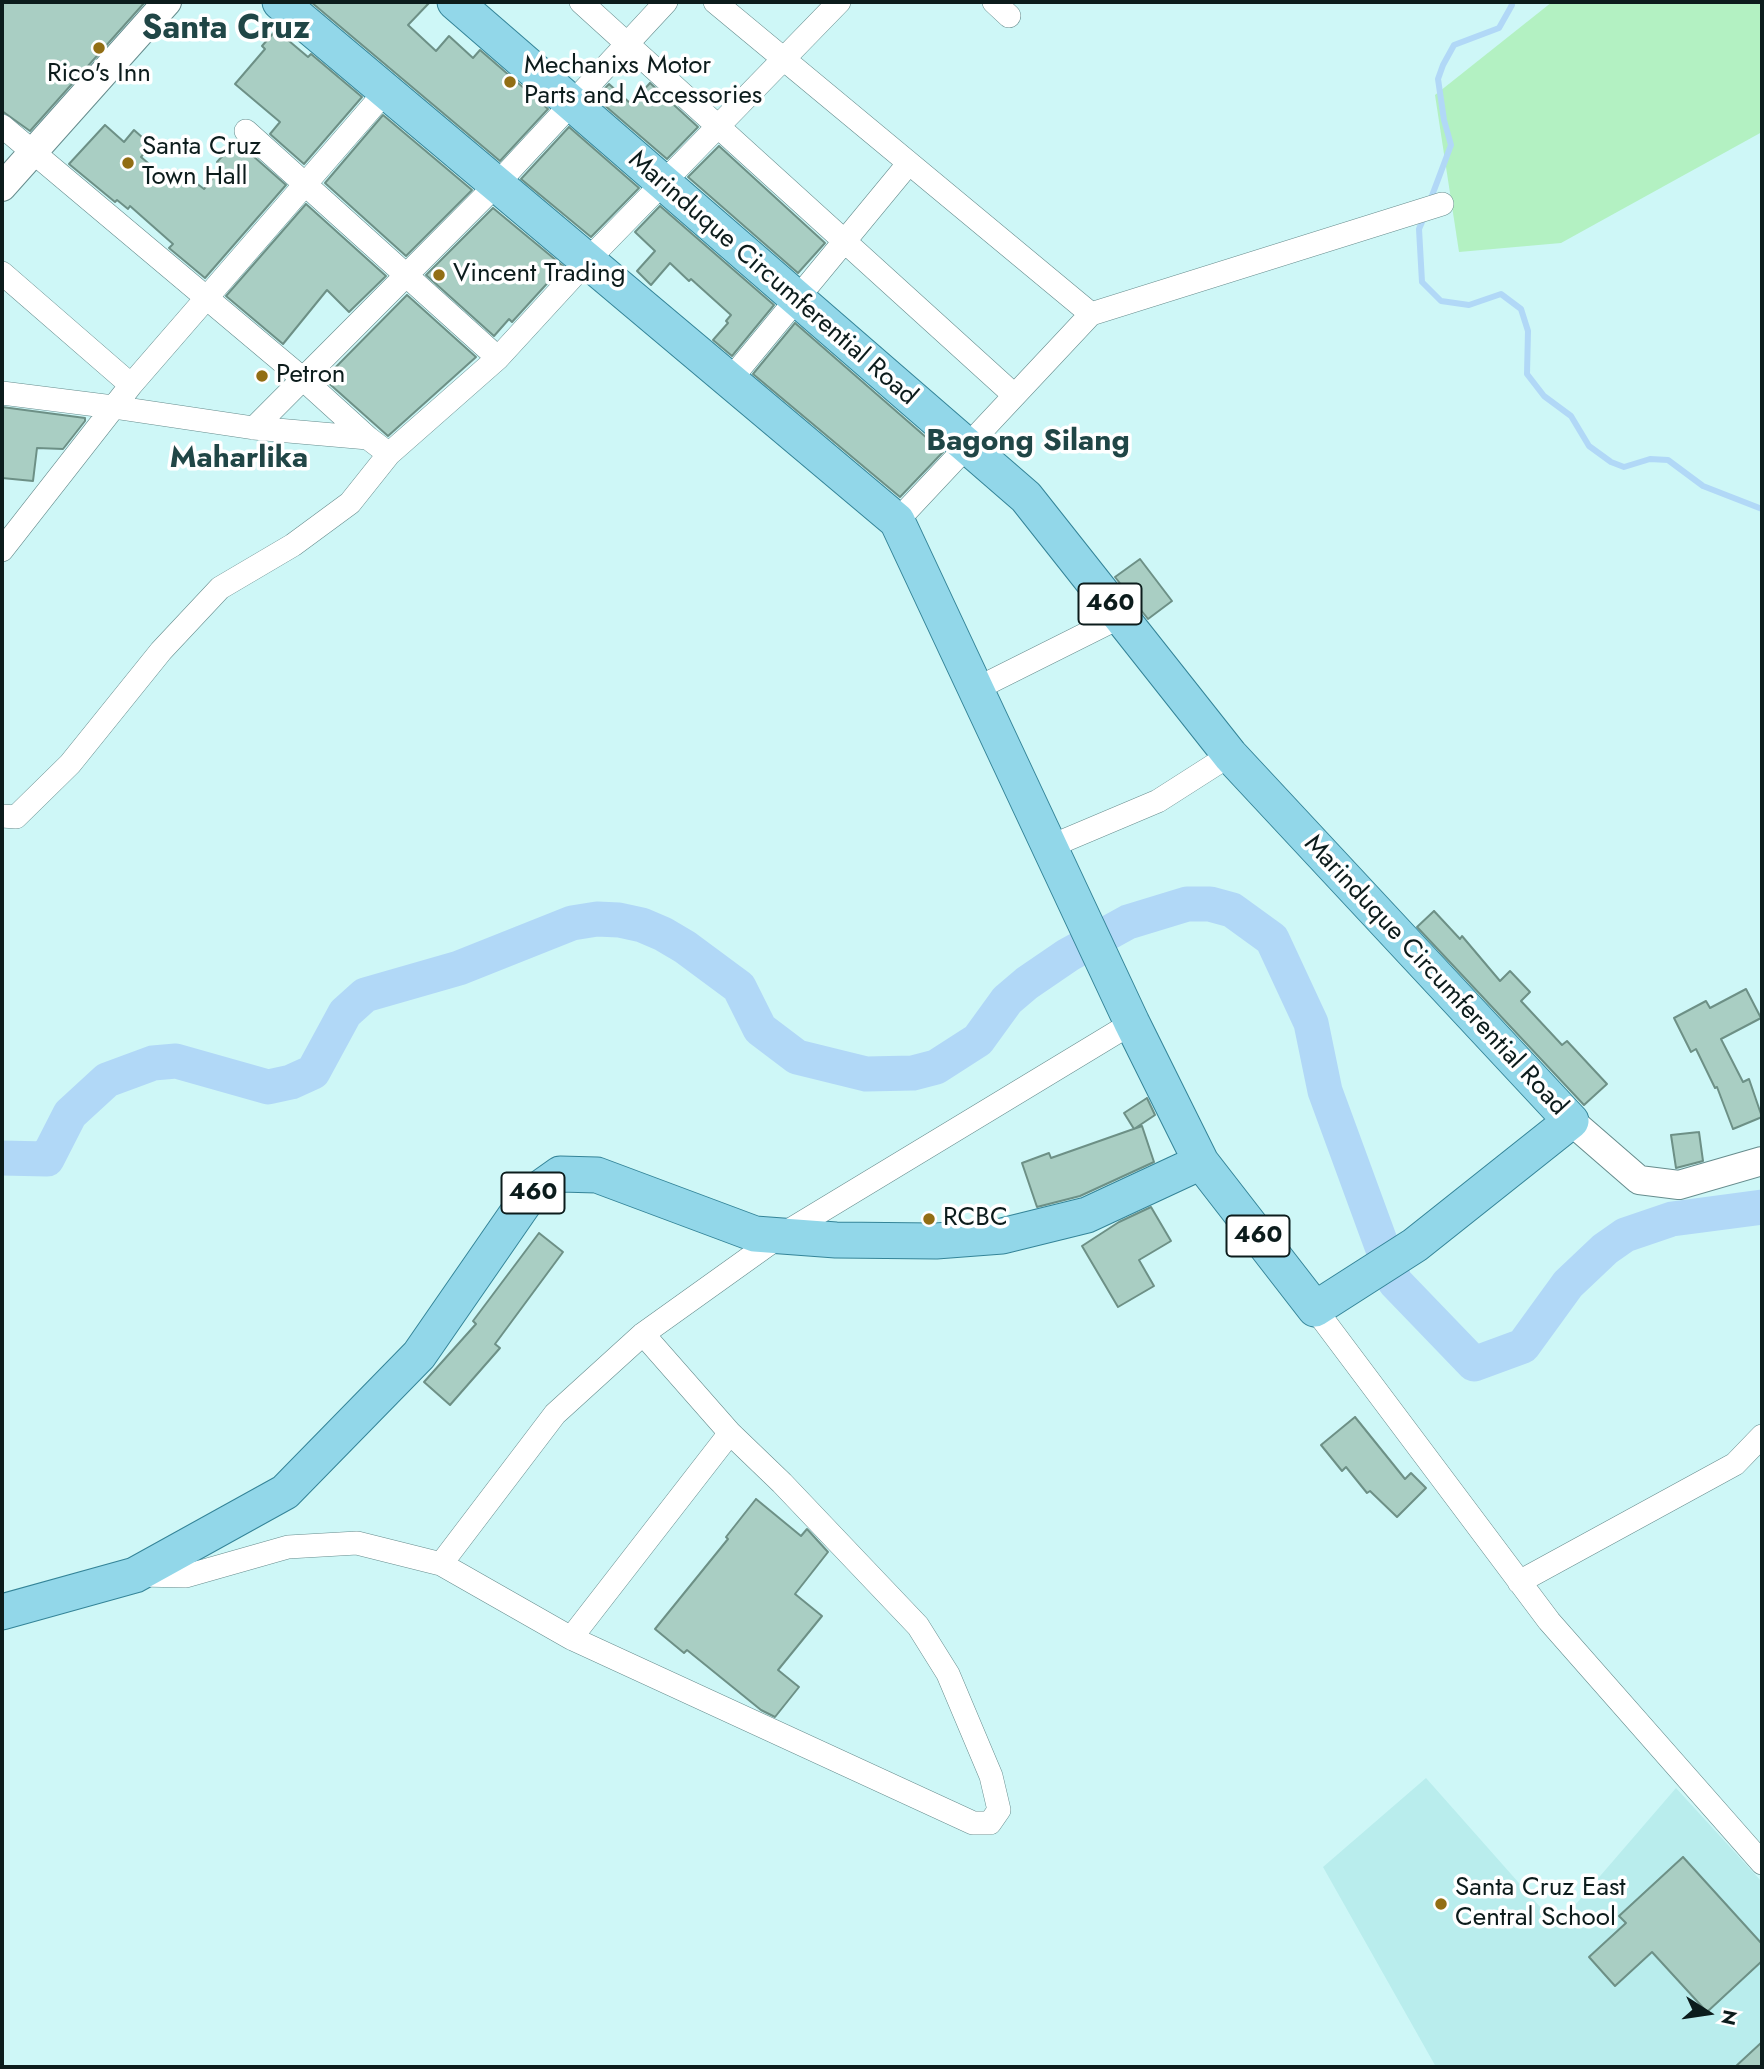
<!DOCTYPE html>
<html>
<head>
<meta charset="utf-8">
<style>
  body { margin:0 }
  #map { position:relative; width:1764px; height:2069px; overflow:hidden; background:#cef7f7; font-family:Jost,sans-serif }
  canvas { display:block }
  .frame { position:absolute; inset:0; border:4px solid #0c1c1c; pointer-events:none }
  .north { position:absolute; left:1673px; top:1978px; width:70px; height:70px; -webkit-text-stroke:5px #fff; paint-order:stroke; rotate:102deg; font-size:19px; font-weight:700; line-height:28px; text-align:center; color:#0c1c1c }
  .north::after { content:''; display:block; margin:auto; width:24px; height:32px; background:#0c1c1c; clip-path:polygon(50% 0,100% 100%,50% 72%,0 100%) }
</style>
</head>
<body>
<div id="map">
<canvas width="1764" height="2069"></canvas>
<div class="frame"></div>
<div class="north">N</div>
</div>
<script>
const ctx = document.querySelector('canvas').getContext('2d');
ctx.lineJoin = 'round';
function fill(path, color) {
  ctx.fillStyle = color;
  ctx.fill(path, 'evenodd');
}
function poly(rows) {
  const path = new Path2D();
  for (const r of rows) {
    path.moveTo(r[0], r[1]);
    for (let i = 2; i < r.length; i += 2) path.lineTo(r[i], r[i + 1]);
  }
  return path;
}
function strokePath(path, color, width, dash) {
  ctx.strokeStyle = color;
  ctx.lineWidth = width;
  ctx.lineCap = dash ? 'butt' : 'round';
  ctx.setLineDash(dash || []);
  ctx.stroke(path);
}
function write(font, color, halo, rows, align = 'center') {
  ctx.font = font + ' Jost,sans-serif';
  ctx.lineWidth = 7;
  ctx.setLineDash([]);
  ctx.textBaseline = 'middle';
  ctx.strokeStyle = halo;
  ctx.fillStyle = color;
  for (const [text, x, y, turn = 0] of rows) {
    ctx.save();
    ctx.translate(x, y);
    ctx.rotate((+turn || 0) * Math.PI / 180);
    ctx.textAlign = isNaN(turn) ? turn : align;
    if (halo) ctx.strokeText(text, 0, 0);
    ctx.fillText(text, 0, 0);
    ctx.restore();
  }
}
fill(poly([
  [1426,1778,1557,1926,1676,1788,1762,1882,1762,2067,1436,2067,1323,1867]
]), '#b9eded');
fill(poly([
  [1552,2,1762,2,1762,132,1561,243,1459,252,1435,95]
]), '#b3f1c2');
strokePath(poly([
  [1430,201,1451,145,1444,120,1438,79,1443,65,1454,45,1499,28,1512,5,1511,2],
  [1425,215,1419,229,1422,282,1441,301,1469,305,1501,294,1521,309,1528,331,1527,374,1544,396,1571,416,1589,446,1611,462,1624,467,1650,459,1668,460,1703,486,1762,509]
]), '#b1d8f7', 6);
strokePath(poly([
  [2,1158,47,1159,70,1114,107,1080,153,1063,176,1061,268,1087,291,1082,313,1072,345,1013,365,995,459,968,572,923,597,919,619,920,642,925,663,934,685,947,739,987,760,1029,797,1057,866,1074,913,1073,936,1067,978,1040,1007,1000,1027,983,1068,955,1128,922,1187,904,1210,904,1232,910,1272,939,1311,1023,1325,1091,1395,1282,1474,1364,1523,1346,1568,1284,1605,1249,1625,1235,1672,1219,1762,1207]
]), '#b1d8f7', 35);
const building = poly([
  [2,2,145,2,30,131,2,111,2,2],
  [311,2,430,2,408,25,436,51,449,36,473,58,480,50,548,109,500,161,311,2],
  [276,30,308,57,311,54,362,97,304,164,270,134,280,122,235,84,265,49,262,46,276,30],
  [650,83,698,127,667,159,596,98,609,84,631,104,650,83],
  [383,115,472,190,406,256,325,183,383,115],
  [105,125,124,142,134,130,151,145,141,157,169,181,179,170,204,189,223,166,217,162,236,141,286,185,205,278,169,248,173,244,130,206,128,209,117,200,115,202,69,164,105,125],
  [569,127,639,188,591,237,521,179,569,127],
  [719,146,825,243,798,273,688,177,719,146],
  [306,204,386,276,349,312,327,290,283,344,226,296,306,204],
  [660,206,774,305,732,356,713,340,728,323,726,321,731,315,691,279,689,281,670,263,651,285,637,271,655,251,635,232,660,206],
  [493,208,563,266,512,322,509,319,494,336,426,275,493,208],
  [407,295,476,357,388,436,324,379,407,295],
  [795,323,943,452,900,497,753,374,795,323],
  [2,407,85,418,85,421,63,449,37,448,33,481,2,478,2,407],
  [1140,559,1172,601,1148,619,1115,577,1140,559],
  [1434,911,1460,939,1462,936,1500,981,1510,971,1530,992,1521,1001,1562,1045,1567,1041,1607,1084,1584,1105,1417,927,1434,911],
  [1746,989,1761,1018,1721,1039,1743,1082,1749,1079,1762,1117,1733,1129,1717,1087,1715,1088,1696,1049,1691,1052,1674,1018,1706,1001,1710,1008,1746,989],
  [1147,1098,1155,1115,1134,1129,1124,1113,1147,1098],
  [1142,1126,1154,1162,1080,1196,1037,1207,1022,1163,1049,1153,1051,1158,1142,1126],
  [1699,1132,1703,1161,1676,1168,1671,1135,1699,1132],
  [1151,1207,1171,1241,1139,1260,1154,1286,1118,1307,1082,1246,1119,1222,1151,1207],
  [539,1233,563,1252,495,1344,500,1348,450,1405,424,1382,476,1324,473,1321,539,1233],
  [1355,1417,1405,1479,1411,1473,1426,1488,1397,1517,1370,1491,1367,1493,1346,1467,1342,1471,1321,1445,1355,1417],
  [756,1499,801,1536,807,1529,828,1552,795,1594,822,1616,778,1670,799,1687,775,1717,761,1710,687,1650,684,1653,655,1629,728,1539,726,1537,756,1499],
  [1683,1857,1762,1944,1762,1961,1707,2012,1652,1952,1615,1986,1589,1957,1626,1923,1619,1916,1683,1857],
  [1762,2042,1762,2067,1735,2067,1762,2042]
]);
fill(building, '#a9cec3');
strokePath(building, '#6d9086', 2);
const minor = poly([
  [581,2,1014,395],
  [715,2,1091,314],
  [994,2,1009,16],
  [2,126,303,379,368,438,389,454],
  [246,131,498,358],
  [2,273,131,385],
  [730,380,909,163],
  [2,393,113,407,254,428,368,438],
  [254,428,497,184,666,2],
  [897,521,1091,314,1442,204],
  [2,550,131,385,386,91],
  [976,689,1120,617],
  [2,816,16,817,70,764,161,651,220,588,293,545,350,503,389,454,498,358,588,260,839,2],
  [1049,847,1158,801,1230,755],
  [1315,1309,1549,1621,1762,1863],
  [441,1564,555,1414,643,1334],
  [139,1575,186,1576,288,1547,357,1543,441,1564,571,1638,973,1823,990,1823,999,1810,991,1776,948,1674,918,1626,782,1483,730,1433,643,1334,780,1236,1132,1023],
  [1519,1582,1735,1464,1762,1436],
  [571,1638,730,1433]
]);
const tertiary = poly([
  [2,187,167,2],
  [1571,1121,1639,1180,1679,1185,1762,1161]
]);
const primary = poly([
  [280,2,897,521,1132,1023,1201,1162,1315,1309,1415,1245,1571,1121,1230,755,1026,497,455,2],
  [2,1612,135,1575,285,1492,419,1355,529,1196,560,1174,597,1175,755,1234,836,1240,936,1241,1002,1236,1087,1215,1201,1162]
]);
strokePath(minor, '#668c8d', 24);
strokePath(tertiary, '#668c8d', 30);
strokePath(primary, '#348498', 37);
strokePath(minor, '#fff', 23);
strokePath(tertiary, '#fff', 28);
strokePath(primary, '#92d7e9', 35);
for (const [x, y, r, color] of [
  [99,48,7,"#926e14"],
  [510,82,7,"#926e14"],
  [128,163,7,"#926e14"],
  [439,275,7,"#926e14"],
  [262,376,7,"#926e14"],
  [929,1219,7,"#926e14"],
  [1441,1904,7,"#926e14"]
]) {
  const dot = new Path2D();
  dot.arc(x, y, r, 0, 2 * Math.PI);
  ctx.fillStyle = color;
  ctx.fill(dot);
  strokePath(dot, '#fff', 2.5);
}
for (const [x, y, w] of [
  [1110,604,63],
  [533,1193,63],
  [1258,1236,63]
]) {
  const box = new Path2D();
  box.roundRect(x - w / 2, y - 20.5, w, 41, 5);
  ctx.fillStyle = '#fff';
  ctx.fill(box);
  strokePath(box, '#0c1c1c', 2);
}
write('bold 24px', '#0c1c1c', null, [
  ["460",1110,604],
  ["460",533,1193],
  ["460",1258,1236]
]);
write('26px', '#0c1c1c', '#fff', [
  ["Mechanixs Motor",524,67],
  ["Parts and Accessories",524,97],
  ["Rico's Inn",99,75,"center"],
  ["Santa Cruz",142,148],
  ["Town Hall",142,178],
  ["Vincent Trading",453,275],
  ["Petron",276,376],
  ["RCBC",943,1219],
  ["Santa Cruz East",1455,1889],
  ["Central School",1455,1919]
], 'left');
write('26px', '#0c1c1c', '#fff', [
  ["Marinduque Circumferential Road",772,279,41],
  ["Marinduque Circumferential Road",1435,976,47]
]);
write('bold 30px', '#204646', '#fff', [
  ["Bagong Silang",1028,443],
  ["Maharlika",239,460]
]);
write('bold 33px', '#204646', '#fff', [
  ["Santa Cruz",226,30]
]);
</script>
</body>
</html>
